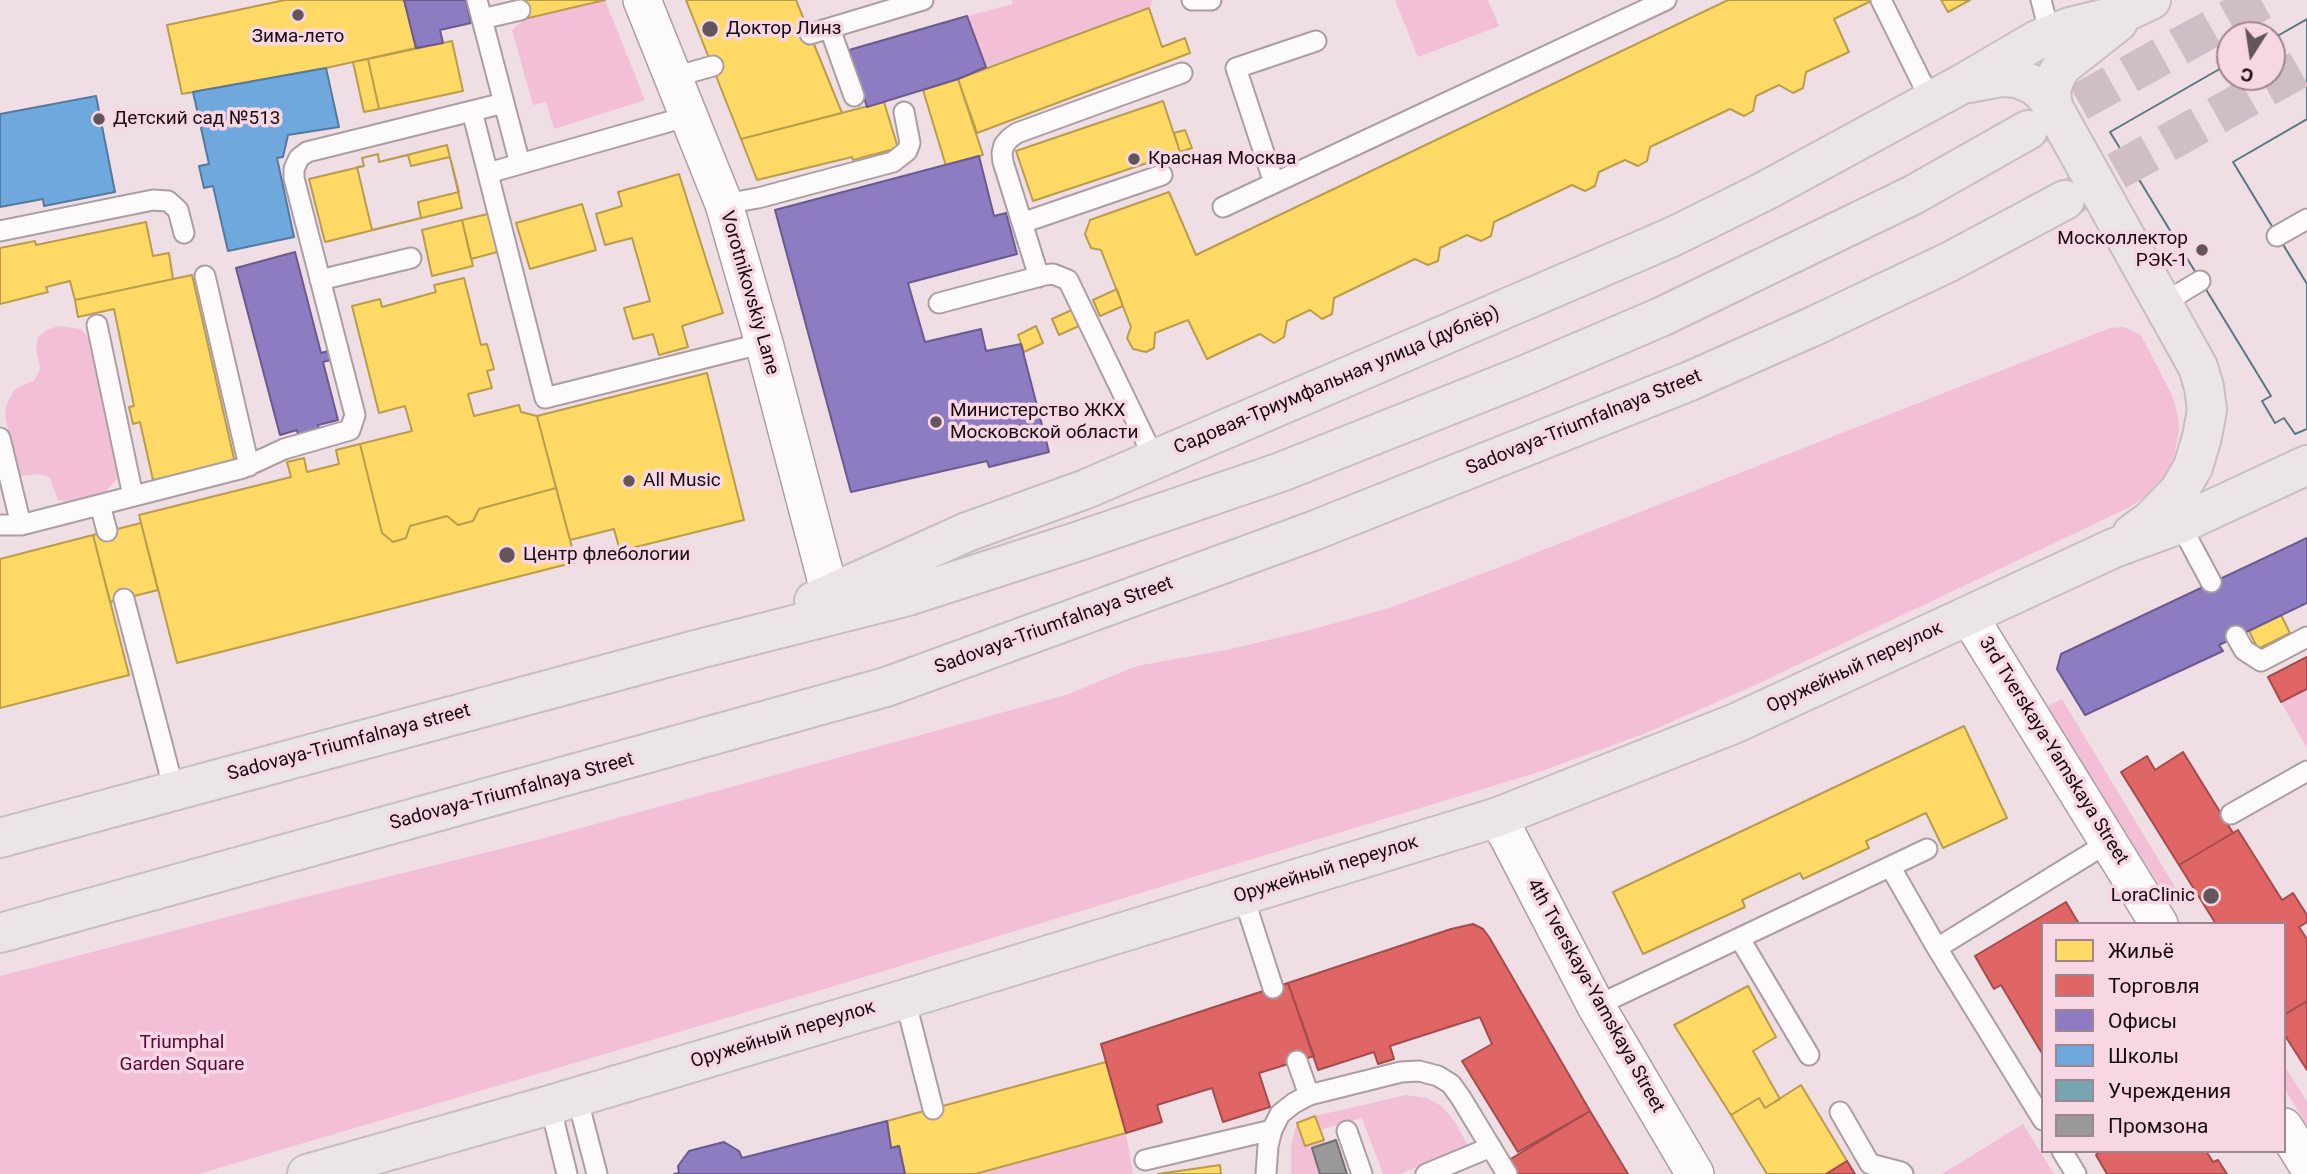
<!DOCTYPE html>
<html>
<head>
<meta charset="utf-8">
<style>
  body { margin:0 }
  #map { position:relative; width:2307px; height:1174px; overflow:hidden; background:#f0dee5; font-family:Roboto,sans-serif }
  canvas { display:block }
  .legend { position:absolute; left:2041px; top:922px; width:245px; height:231px; box-sizing:border-box; background:#f7d7e4; border:2px solid #9d8690; margin:0; padding:9px 12px; list-style:none; font-size:21px; color:#170c11 }
  .legend li { display:flex; align-items:center; gap:14px; height:35px }
  .legend b { width:35px; border:2px solid #9d8690 }
  .north { position:absolute; left:2216px; top:21px; width:70px; height:70px; box-sizing:border-box; background:#f7d7e4; border:2px solid #9d8690; border-radius:50%; rotate:192deg; font-size:19px; font-weight:700; line-height:28px; text-align:center; color:#170c11 }
  .north::after { content:''; display:block; margin:auto; width:24px; height:32px; background:#63565b; clip-path:polygon(50% 0,100% 100%,50% 72%,0 100%) }
</style>
</head>
<body>
<div id="map">
<canvas width="2307" height="1174"></canvas>
<ul class="legend">
<li><b style="height:19px;background:#ffd966"></b>Жильё</li>
<li><b style="height:19px;background:#e06666"></b>Торговля</li>
<li><b style="height:19px;background:#8e7cc3"></b>Офисы</li>
<li><b style="height:19px;background:#6fa8dc"></b>Школы</li>
<li><b style="height:19px;background:#76a5af"></b>Учреждения</li>
<li><b style="height:19px;background:#999"></b>Промзона</li>
</ul>
<div class="north">С</div>
</div>
<script>
const ctx = document.querySelector('canvas').getContext('2d');
ctx.lineJoin = 'round';
function fill(path, color) {
  ctx.fillStyle = color;
  ctx.fill(path, 'evenodd');
}
function poly(rows) {
  const path = new Path2D();
  for (const r of rows) {
    path.moveTo(r[0], r[1]);
    for (let i = 2; i < r.length; i += 2) path.lineTo(r[i], r[i + 1]);
  }
  return path;
}
function strokePath(path, color, width, dash) {
  ctx.strokeStyle = color;
  ctx.lineWidth = width;
  ctx.lineCap = dash ? 'butt' : 'round';
  ctx.setLineDash(dash || []);
  ctx.stroke(path);
}
function write(font, color, halo, rows, align = 'center') {
  ctx.font = font + ' Roboto,sans-serif';
  ctx.lineWidth = 7;
  ctx.setLineDash([]);
  ctx.textBaseline = 'middle';
  ctx.strokeStyle = halo;
  ctx.fillStyle = color;
  for (const [text, x, y, turn = 0] of rows) {
    ctx.save();
    ctx.translate(x, y);
    ctx.rotate((+turn || 0) * Math.PI / 180);
    ctx.textAlign = isNaN(turn) ? turn : align;
    if (halo) ctx.strokeText(text, 0, 0);
    ctx.fillText(text, 0, 0);
    ctx.restore();
  }
}
fill(poly([
  [605,0,645,100,554,129,546,102,533,105,512,30,524,19],
  [1012,0,1153,0,1149,8,986,67,967,16,1013,4],
  [1395,0,1488,0,1499,26,1418,57],
  [58,326,81,329,88,337,118,478,105,492,68,501,58,500,50,478,40,474,19,476,5,416,6,406,15,389,35,380,40,368,36,348,38,337,47,330],
  [2124,327,2141,335,2173,397,2178,417,2179,431,2174,458,2168,471,2151,493,2128,508,1755,685,1646,733,1539,772,821,990,199,1174,0,1174,0,976,277,904,537,840,757,780,1066,695,1137,666,1231,649,1310,630,1389,608,1497,568,2110,328],
  [2307,689,2307,748,2281,702],
  [2062,699,2181,897,2171,903,2044,708],
  [2284,1065,2307,1102,2307,1125,2284,1088],
  [1406,1095,1427,1098,1443,1107,1455,1122,1468,1146,1400,1174,1383,1174,1362,1118,1320,1130,1315,1116],
  [1297,1123,1305,1146,1324,1140,1325,1144,1312,1148,1320,1174,1291,1174,1291,1145],
  [2023,1124,2054,1174,1942,1174],
  [1126,1133,1133,1174,975,1174]
]), '#f2bfd6');
const homes = poly([
  [285,0,404,0,416,48,326,68,182,94,167,25,285,0],
  [517,0,605,0,524,19,517,0],
  [686,0,796,0,842,113,741,139,686,0],
  [1728,0,1873,0,1834,19,1849,52,1806,72,1803,88,1793,93,1779,85,1756,96,1753,111,1744,116,1730,109,1650,147,1647,161,1638,166,1625,160,1599,172,1595,186,1585,191,1572,185,1494,222,1491,236,1481,241,1467,235,1440,248,1438,261,1428,265,1415,259,1334,298,1332,314,1322,319,1310,310,1287,321,1284,337,1274,343,1260,334,1207,359,1188,320,1155,333,1154,348,1146,352,1133,349,1127,338,1131,327,1101,250,1091,248,1085,234,1090,220,1169,192,1196,255,1728,0],
  [1941,0,1970,0,1948,12,1941,0],
  [1149,8,1162,47,1185,38,1190,53,977,133,958,79,1149,8],
  [452,41,463,91,379,109,368,59,452,41],
  [368,59,379,109,364,112,353,62,368,59],
  [958,79,983,155,946,166,923,90,958,79],
  [1163,101,1180,152,1033,201,1016,151,1163,101],
  [884,102,898,148,853,160,852,157,757,180,741,139,884,102],
  [1185,130,1192,148,1180,152,1174,133,1185,130],
  [447,145,462,208,325,242,309,179,364,166,362,158,378,154,379,162,447,145],
  [378,154,379,162,408,155,411,166,450,157,459,192,418,202,421,218,372,230,357,167,364,166,362,158,378,154],
  [679,174,723,313,682,326,688,347,659,355,653,334,633,339,624,308,650,301,632,238,605,245,596,214,622,206,618,192,679,174],
  [582,204,596,250,530,269,516,223,582,204],
  [492,213,501,251,471,259,462,220,492,213],
  [462,220,473,266,432,276,422,230,462,220],
  [146,222,153,256,169,253,173,279,75,300,70,281,46,287,48,292,0,304,0,248,35,241,36,245,146,222],
  [192,275,235,463,153,480,140,422,133,424,129,407,134,406,114,309,78,317,75,300,192,275],
  [464,278,481,345,487,344,494,369,487,371,492,388,468,394,474,416,519,405,521,412,537,416,556,488,479,509,473,521,458,525,447,516,410,526,406,538,393,542,382,533,360,444,412,431,405,406,379,413,352,306,380,299,382,307,436,292,434,285,464,278],
  [1117,289,1123,306,1100,316,1093,300,1117,289],
  [1074,309,1081,325,1059,335,1052,319,1074,309],
  [1036,326,1043,343,1024,352,1018,335,1036,326],
  [707,373,744,520,620,551,614,529,570,540,537,416,707,373],
  [360,444,382,533,393,542,406,538,410,526,447,516,458,525,473,521,479,509,556,488,576,562,177,663,139,515,291,477,287,462,304,458,307,472,339,464,336,450,360,444],
  [141,523,158,590,110,602,93,535,141,523],
  [93,535,129,675,0,708,0,559,93,535],
  [2281,615,2290,633,2258,649,2249,631,2281,615],
  [1964,726,2007,818,1943,848,1926,813,1866,841,1869,848,1803,879,1800,873,1742,900,1745,907,1643,954,1613,892,1964,726],
  [1748,986,1776,1037,1753,1051,1780,1099,1765,1108,1759,1098,1731,1115,1674,1025,1748,986],
  [1106,1062,1126,1133,975,1174,905,1174,899,1146,891,1148,887,1121,1106,1062],
  [1801,1085,1847,1161,1826,1174,1767,1174,1731,1115,1759,1098,1765,1108,1801,1085],
  [1315,1116,1324,1140,1305,1146,1297,1123,1315,1116],
  [1220,1165,1221,1174,1158,1174,1220,1165]
]);
fill(homes, '#ffd966');
strokePath(homes, '#b99c4c', 2);
const shops = poly([
  [2307,657,2307,689,2281,702,2268,677,2307,657],
  [2183,752,2233,833,2179,865,2121,772,2147,756,2155,770,2183,752],
  [2238,830,2282,900,2293,893,2307,915,2307,922,2299,927,2307,939,2307,1001,2284,1015,2284,924,2216,924,2179,865,2238,830],
  [2066,902,2079,924,2043,924,2043,1055,2001,985,1994,989,1975,956,2066,902],
  [1473,924,1483,929,1489,937,1590,1111,1518,1152,1462,1061,1492,1044,1480,1017,1390,1046,1394,1059,1378,1064,1374,1052,1318,1070,1288,983,1451,929,1473,924],
  [1288,983,1314,1056,1259,1073,1270,1107,1223,1122,1212,1088,1157,1105,1162,1122,1126,1133,1101,1044,1288,983],
  [2307,1001,2307,1070,2284,1034,2284,1015,2307,1001],
  [1590,1111,1628,1174,1518,1174,1509,1160,1590,1111],
  [2100,1151,2206,1151,2213,1162,2218,1160,2227,1174,2107,1174,2096,1155,2100,1151],
  [1847,1161,1855,1174,1826,1174,1847,1161]
]);
fill(shops, '#e06666');
strokePath(shops, '#a44b4c', 2);
const offices = poly([
  [404,0,466,0,471,23,440,30,443,43,416,48,404,0],
  [967,16,986,67,958,79,867,107,849,50,967,16],
  [979,156,994,216,1006,213,1017,254,908,283,925,342,981,329,986,351,1021,344,1049,452,989,467,987,461,851,492,775,210,979,156],
  [295,252,321,353,332,350,334,359,323,362,338,420,318,425,320,434,299,439,297,430,280,435,236,268,295,252],
  [2307,538,2307,603,2219,645,2223,651,2085,715,2057,669,2061,654,2307,538],
  [887,1121,891,1148,899,1146,905,1174,674,1174,679,1173,678,1166,689,1151,724,1142,739,1151,742,1158,887,1121]
]);
fill(offices, '#8e7cc3');
strokePath(offices, '#6a5a8e', 2);
const schools = poly([
  [326,68,339,127,288,135,283,157,277,158,294,237,228,251,213,186,204,188,199,166,209,164,193,92,326,68],
  [96,96,115,192,44,206,43,199,0,207,0,114,96,96]
]);
fill(schools, '#6fa8dc');
strokePath(schools, '#55799f', 2);
const public = poly([
  [2307,19,2307,119,2233,162,2307,284,2307,429,2295,434,2284,418,2275,423,2262,401,2271,396,2110,132,2230,63,2230,77,2272,77,2272,39,2307,19],
  [2307,19,2307,119,2233,162,2307,284,2307,429,2295,434,2284,418,2275,423,2262,401,2271,396,2110,132,2230,63,2230,77,2272,77,2272,39,2307,19]
]);
fill(public, '#76a5af');
strokePath(public, '#5a7780', 2);
const industry = poly([
  [1336,1140,1347,1174,1320,1174,1312,1148,1336,1140]
]);
fill(industry, '#999');
strokePath(industry, '#726f70', 2);
strokePath(poly([
  [2029,130,2263,0],
  [2067,199,2307,65]
]), '#cfbec5', 38, [38, 19]);
const lane = poly([
  [477,0,520,164],
  [1192,0,1211,0],
  [1881,0,1931,101],
  [2041,0,2050,35],
  [482,19,520,10],
  [830,29,854,96],
  [810,34,923,0],
  [674,77,713,66],
  [472,111,545,398,764,343],
  [488,173,689,116],
  [1274,183,1236,68,1316,41],
  [724,204,758,198,893,162,907,151,910,143,904,112],
  [1223,207,1666,0],
  [1022,223,1162,175],
  [0,231,153,200,168,201,178,210,184,233],
  [2277,236,2307,219],
  [205,276,249,466],
  [1039,277,1003,162,1002,153,1004,145,1010,138,1017,133,1182,73],
  [320,280,411,258],
  [939,303,1045,275,1053,274,1068,280,1155,460],
  [2162,304,2200,281],
  [97,325,133,496],
  [0,438,21,525],
  [100,505,107,531],
  [2180,524,2211,582],
  [0,525,21,525,243,468,284,449,350,430,355,415,294,178,294,169,299,158,307,152,504,103],
  [124,599,174,790],
  [2236,636,2244,650,2261,661,2307,637],
  [2231,814,2307,771],
  [1891,868,1937,948],
  [1243,895,1273,988],
  [1740,939,1809,1055],
  [905,999,933,1109],
  [1596,1006,1927,849],
  [1297,1061,1309,1095,1401,1072,1419,1071,1438,1076,1451,1084,1461,1098,1507,1174],
  [577,1097,597,1174],
  [550,1105,567,1174],
  [1840,1112,1870,1164,1901,1172,1903,1174],
  [2043,1120,1937,948,2109,842],
  [1347,1131,1362,1174],
  [2062,1151,2076,1174],
  [1145,1160,1272,1130],
  [1266,1174,1268,1146,1272,1130,1280,1114,1294,1103,1309,1095],
  [1426,1174,1491,1147]
]);
const street = poly([
  [642,0,724,204,764,343,830,594],
  [1968,615,2159,924],
  [1498,817,1596,1006,1695,1174],
  [2284,1127,2307,1164]
]);
const primary = poly([
  [1969,83,2001,77,2017,78,2034,85,2044,94,2053,107,2198,367,2204,387,2207,410,2202,437,2193,467,2179,491,2151,520,2132,534],
  [2053,107,2051,91,2055,78,2062,66,2118,22],
  [814,601,967,532,1086,489,1672,237,1765,191,1962,84,2037,40,2070,27,2119,15,2151,0],
  [0,838,699,649,908,596,1079,541,1281,472,1525,375,1661,317,1913,195,2028,130],
  [0,933,886,687,1313,531,1690,381,1814,326,1949,262,2065,200],
  [307,1174,550,1105,905,999,1498,817,1736,723,2114,548,2180,524,2307,465]
]);
strokePath(lane, '#ab9ea3', 23);
strokePath(street, '#ab9ea3', 40);
strokePath(primary, '#c6bec1', 42);
strokePath(lane, '#fdfafb', 19);
strokePath(street, '#fdfafb', 37);
strokePath(primary, '#ece5e8', 38);
for (const [x, y, r, color] of [
  [298,15,7,"#63565b"],
  [710,29,9,"#63565b"],
  [99,119,7,"#63565b"],
  [1134,159,7,"#63565b"],
  [2202,250,7,"#63565b"],
  [936,422,7,"#63565b"],
  [629,481,7,"#63565b"],
  [507,555,9,"#63565b"],
  [2211,896,9,"#63565b"]
]) {
  const dot = new Path2D();
  dot.arc(x, y, r, 0, 2 * Math.PI);
  ctx.fillStyle = color;
  ctx.fill(dot);
  strokePath(dot, '#f7d7e4', 2.5);
}
write('19px', '#170c11', '#f7d7e4', [
  ["Доктор Линз",726,29],
  ["Зима-лето",298,37,"center"],
  ["Детский сад №513",113,119],
  ["Красная Москва",1148,159],
  ["Москоллектор",2188,239,"right"],
  ["РЭК-1",2188,261,"right"],
  ["Министерство ЖКХ",950,411],
  ["Московской области",950,433],
  ["All Music",643,481],
  ["Центр флебологии",523,555],
  ["LoraClinic",2195,896,"right"]
], 'left');
write('19px', '#170c11', '#f7d7e4', [
  ["Vorotnikovskiy Lane",749,293,74],
  ["Садовая-Триумфальная улица (дублёр)",1337,381,-23],
  ["Sadovaya-Triumfalnaya Street",1584,423,-22],
  ["Sadovaya-Triumfalnaya Street",1054,626,-20],
  ["Оружейный переулок",1855,668,-25],
  ["Sadovaya-Triumfalnaya street",349,743,-15],
  ["3rd Tverskaya-Yamskaya Street",2053,751,58],
  ["Sadovaya-Triumfalnaya Street",512,792,-15],
  ["Оружейный переулок",1326,870,-17],
  ["4th Tverskaya-Yamskaya Street",1595,996,61],
  ["Оружейный переулок",783,1035,-17]
]);
write('19px', '#570836', '#f7d7e4', [
  ["Triumphal",182,1043],
  ["Garden Square",182,1065]
]);
</script>
</body>
</html>
